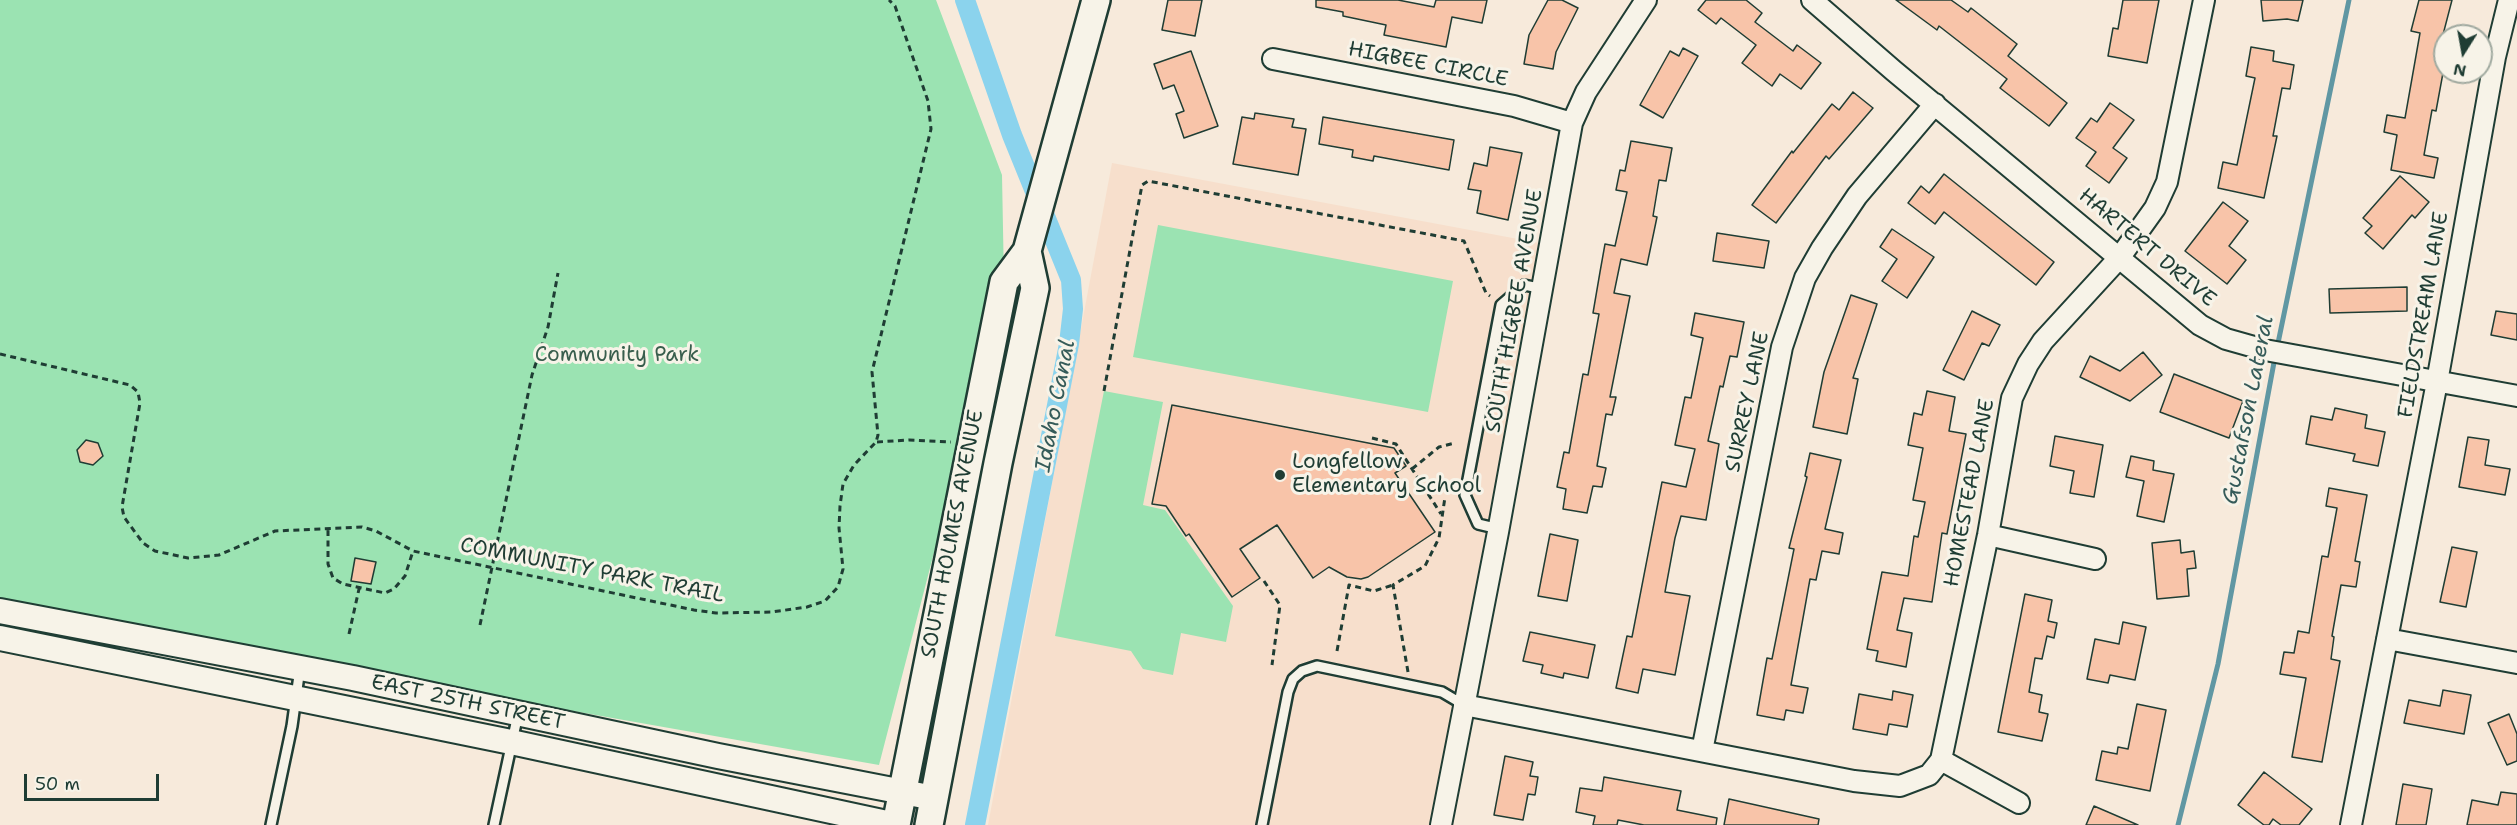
<!DOCTYPE html>
<html>
<head>
<meta charset="utf-8">
<style>
  body { margin:0 }
  #map { position:relative; width:2517px; height:825px; overflow:hidden; background:#f7eadb; font-family:"Shantell Sans",sans-serif }
  canvas { display:block }
  .north { position:absolute; left:2433px; top:24px; width:60px; height:60px; box-sizing:border-box; background:#f7f3e8; border:2px solid #a1aaa0; border-radius:50%; rotate:191deg; font-size:16px; font-weight:700; line-height:24px; text-align:center; color:#1f3d34 }
  .north::after { content:''; display:block; margin:auto; width:21px; height:27px; background:#1f3d34; clip-path:polygon(50% 0,100% 100%,50% 72%,0 100%) }
  .scale { position:absolute; left:24px; top:774px; width:135px; height:27px; box-sizing:border-box; border:3px solid #1f3d34; border-top:0; padding-left:8px; font-size:18px; line-height:21px; white-space:nowrap; color:#1f3d34; -webkit-text-stroke:4px #f7f3e8; paint-order:stroke }
</style>
</head>
<body>
<div id="map">
<canvas width="2517" height="825"></canvas>
<div class="north">N</div>
<div class="scale">50 m</div>
</div>
<script>
const ctx = document.querySelector('canvas').getContext('2d');
ctx.lineJoin = 'round';
function fill(path, color) {
  ctx.fillStyle = color;
  ctx.fill(path, 'evenodd');
}
function poly(rows) {
  const path = new Path2D();
  for (const r of rows) {
    path.moveTo(r[0], r[1]);
    for (let i = 2; i < r.length; i += 2) path.lineTo(r[i], r[i + 1]);
  }
  return path;
}
function strokePath(path, color, width, dash) {
  ctx.strokeStyle = color;
  ctx.lineWidth = width;
  ctx.lineCap = dash ? 'butt' : 'round';
  ctx.setLineDash(dash || []);
  ctx.stroke(path);
}
function write(font, color, halo, rows, align = 'center') {
  ctx.font = font + ' "Shantell Sans",sans-serif';
  ctx.lineWidth = 6;
  ctx.setLineDash([]);
  ctx.textBaseline = 'middle';
  ctx.strokeStyle = halo;
  ctx.fillStyle = color;
  for (const [text, x, y, turn = 0] of rows) {
    ctx.save();
    ctx.translate(x, y);
    ctx.rotate((+turn || 0) * Math.PI / 180);
    ctx.textAlign = isNaN(turn) ? turn : align;
    if (halo) ctx.strokeText(text, 0, 0);
    ctx.fillText(text, 0, 0);
    ctx.restore();
  }
}
fill(poly([
  [1112,163,1550,245,1441,825,988,825]
]), '#f7dfcc');
fill(poly([
  [0,0,936,0,1002,175,1004,282,879,765,0,610],
  [1158,225,1453,281,1428,412,1133,357],
  [1104,391,1163,402,1143,505,1165,510,1233,606,1226,642,1181,633,1173,675,1143,669,1131,651,1055,636]
]), '#9be3b2');
strokePath(poly([
  [2277,348,2349,0],
  [2178,825,2218,664,2275,357]
]), '#6097a3', 5);
strokePath(poly([
  [965,0,1012,135,1071,280,1073,309,1069,344,975,825]
]), '#8bd3ed', 20);
const building = poly([
  [1168,0,1202,0,1195,36,1162,30,1168,0],
  [1316,0,1398,0,1434,7,1436,0,1487,0,1482,23,1452,17,1446,47,1384,35,1386,25,1343,16,1343,12,1316,7,1316,0],
  [1548,0,1562,0,1578,8,1556,52,1553,69,1524,64,1529,35,1548,0],
  [1706,0,1746,0,1762,13,1755,22,1793,51,1797,45,1821,63,1801,89,1780,74,1772,86,1742,63,1756,45,1721,18,1716,24,1698,10,1706,0],
  [1896,0,1951,0,1968,12,1971,8,2017,44,2008,56,2067,103,2049,126,2000,88,2007,79,1939,26,1937,30,1896,0],
  [2123,0,2159,0,2147,63,2108,56,2113,28,2118,29,2123,0],
  [2261,0,2303,0,2298,21,2287,19,2263,21,2261,0],
  [2419,0,2452,0,2438,54,2445,55,2445,62,2436,111,2432,110,2424,155,2438,158,2434,178,2391,170,2397,135,2384,132,2387,115,2405,118,2420,33,2411,31,2419,0],
  [2251,47,2274,51,2273,61,2294,65,2290,89,2282,88,2273,136,2277,136,2264,198,2218,188,2223,162,2237,165,2255,78,2246,76,2251,47],
  [1683,48,1698,56,1663,118,1640,105,1670,51,1679,56,1683,48],
  [1191,51,1218,126,1184,138,1176,114,1184,111,1174,85,1163,89,1154,64,1191,51],
  [1853,92,1873,108,1829,159,1826,156,1776,223,1752,205,1792,151,1793,153,1832,104,1839,110,1853,92],
  [2110,103,2134,120,2113,148,2127,158,2109,183,2086,166,2096,152,2076,138,2091,118,2097,122,2110,103],
  [1255,113,1294,119,1292,127,1306,129,1298,175,1233,164,1242,117,1254,119,1255,113],
  [1323,117,1454,140,1449,170,1374,156,1373,161,1352,157,1353,150,1319,144,1323,117],
  [1631,141,1672,148,1666,181,1659,180,1653,216,1657,217,1647,265,1621,259,1614,293,1630,296,1610,397,1616,397,1612,415,1606,414,1597,466,1606,468,1602,487,1593,486,1587,513,1563,509,1566,489,1557,487,1564,452,1569,453,1583,374,1588,375,1599,314,1593,313,1600,272,1605,244,1615,246,1627,192,1616,190,1620,170,1625,171,1631,141],
  [1490,147,1522,153,1508,220,1477,213,1481,191,1468,189,1474,163,1487,166,1490,147],
  [1944,174,2054,262,2036,285,1944,212,1935,224,1908,203,1921,186,1929,193,1944,174],
  [2400,176,2429,202,2415,218,2412,215,2383,249,2365,233,2372,226,2363,218,2400,176],
  [2223,202,2248,221,2229,246,2246,260,2227,284,2185,251,2223,202],
  [1892,229,1934,257,1907,298,1882,281,1897,259,1880,247,1892,229],
  [1717,233,1769,241,1764,268,1713,261,1717,233],
  [2407,287,2407,311,2330,313,2329,289,2407,287],
  [1851,295,1877,304,1853,378,1858,379,1847,434,1813,427,1824,372,1851,295],
  [1972,311,2000,325,1989,346,1982,343,1964,380,1943,370,1972,311],
  [2496,311,2517,314,2517,340,2491,335,2496,311],
  [1695,313,1744,322,1737,357,1730,356,1723,387,1720,386,1708,441,1719,444,1706,520,1681,516,1675,538,1665,592,1690,596,1675,675,1643,669,1638,693,1616,688,1627,636,1632,637,1662,482,1686,487,1695,449,1675,445,1685,397,1691,398,1703,338,1691,335,1695,313],
  [2143,352,2162,375,2130,401,2080,377,2090,356,2120,371,2143,352],
  [2174,374,2243,401,2229,438,2160,412,2174,374],
  [1927,391,1955,397,1949,431,1966,434,1947,534,1942,533,1932,602,1904,598,1897,630,1912,633,1906,667,1876,661,1878,651,1867,649,1882,572,1908,576,1914,536,1918,537,1925,502,1913,500,1923,448,1908,445,1914,413,1922,415,1927,391],
  [1172,405,1394,448,1406,466,1395,473,1435,532,1368,577,1361,579,1347,577,1329,567,1313,578,1277,525,1240,549,1260,578,1232,597,1189,534,1186,536,1166,506,1152,504,1172,405],
  [2335,408,2367,415,2365,428,2385,432,2378,466,2353,461,2355,454,2306,444,2311,416,2332,420,2335,408],
  [2055,436,2103,445,2094,497,2070,493,2074,471,2050,466,2055,436],
  [2468,437,2489,440,2485,465,2510,469,2505,495,2459,487,2468,437],
  [86,440,98,443,103,456,93,465,80,462,77,450,86,440],
  [1810,453,1841,460,1825,529,1843,533,1839,554,1822,551,1816,580,1810,579,1791,685,1808,688,1803,713,1786,710,1784,720,1757,715,1767,658,1772,659,1794,549,1789,548,1807,477,1805,476,1810,453],
  [2131,456,2154,461,2153,470,2174,474,2164,522,2137,516,2144,481,2126,477,2131,456],
  [2329,488,2367,495,2355,561,2360,562,2356,587,2341,585,2332,636,2334,637,2331,659,2340,661,2322,762,2292,757,2306,678,2280,674,2284,652,2294,653,2298,631,2309,633,2322,556,2328,557,2337,508,2326,506,2329,488],
  [1550,534,1578,540,1567,601,1538,596,1550,534],
  [2180,540,2181,553,2194,551,2196,568,2187,569,2189,596,2157,599,2152,543,2180,540],
  [2452,547,2477,552,2466,607,2440,602,2452,547],
  [355,558,376,562,371,584,351,581,355,558],
  [2025,594,2052,600,2048,621,2057,623,2054,638,2047,636,2042,659,2035,658,2029,692,2042,695,2039,712,2048,714,2042,741,1998,732,2025,594],
  [2123,622,2146,627,2135,680,2110,675,2108,683,2087,679,2095,639,2119,644,2123,622],
  [1530,632,1595,645,1588,678,1564,673,1563,678,1541,673,1543,665,1523,661,1530,632],
  [2443,690,2471,695,2464,734,2404,723,2409,700,2440,706,2443,690],
  [1893,691,1913,695,1907,727,1889,724,1887,735,1853,729,1859,694,1892,700,1893,691],
  [2137,704,2166,710,2150,791,2096,780,2102,751,2117,754,2118,747,2128,749,2137,704],
  [2509,714,2517,734,2517,761,2507,765,2488,723,2509,714],
  [1505,756,1533,762,1530,776,1538,777,1535,795,1528,794,1523,820,1494,815,1505,756],
  [2264,772,2312,809,2299,825,2281,825,2273,819,2269,825,2264,825,2238,805,2264,772],
  [1604,777,1681,791,1677,810,1717,818,1716,825,1644,825,1618,820,1617,825,1593,825,1595,816,1576,812,1580,788,1602,791,1604,777],
  [2403,784,2432,789,2426,825,2396,825,2403,784],
  [2501,792,2517,794,2517,825,2467,825,2472,800,2498,805,2501,792],
  [1729,799,1819,819,1818,825,1724,825,1729,799],
  [2094,806,2138,825,2086,825,2094,806]
]);
fill(building, '#f8c4a9');
strokePath(building, '#1f3d34', 1.5);
const service = poly([
  [1499,529,1478,524,1465,495,1501,305,1524,285,1544,289],
  [271,825,292,726,300,668],
  [494,825,518,714],
  [1262,825,1288,692,1293,679,1302,671,1317,666,1442,692,1464,705]
]);
const minor = poly([
  [1812,0,1894,71,2200,325,2226,339,2265,350,2517,396],
  [1273,59,1514,106,1572,123],
  [1988,535,2095,559],
  [2387,639,2517,663],
  [1464,705,1854,781,1900,786,1929,775,1941,760,1988,535,2012,398,2028,364,2043,341,2120,257,2155,208,2167,182,2204,0],
  [1702,751,1782,347,1805,278,1822,248,1857,196,1935,104],
  [1941,760,2019,803],
  [1441,825,1498,532,1572,123,1586,92,1646,0],
  [2351,825,2437,382,2495,57,2509,0]
]);
const tertiary = poly([
  [0,611,353,678,718,756,934,798],
  [0,638,511,742,896,825]
]);
const secondary = poly([
  [896,825,1004,282,1027,251,1096,0],
  [929,825,998,463,1035,288,1027,251]
]);
strokePath(service, '#1f3d34', 14);
strokePath(minor, '#1f3d34', 24);
strokePath(tertiary, '#1f3d34', 28);
strokePath(secondary, '#1f3d34', 32);
strokePath(poly([
  [0,354,130,385,138,392,140,403,122,507,124,517,143,543,155,551,188,558,219,555,275,531,362,527,376,531,413,551,694,610,716,613,772,612,807,607,825,601,838,587,843,569,839,528,840,506,843,484,854,465,876,442,878,435,872,372,931,129,928,101,895,6,889,0],
  [1104,391,1142,185,1148,181,1464,241,1486,293,1490,296],
  [1372,438,1396,444,1441,514],
  [877,442,909,440,951,442],
  [1412,469,1439,447,1455,443],
  [328,530,328,564,333,578,343,584,385,593,394,589,405,576,413,551],
  [1264,581,1280,605,1272,665],
  [480,625,532,375,548,327,558,273],
  [349,634,359,589],
  [1337,651,1349,585,1374,591,1393,585],
  [1408,672,1393,585,1425,566,1439,538,1445,497]
]), '#1f3d34', 3, [6, 4.5]);
strokePath(service, '#f7f3e8', 9);
strokePath(minor, '#f7f3e8', 20);
strokePath(tertiary, '#f7f3e8', 24);
strokePath(secondary, '#f7f3e8', 27);
for (const [x, y, r, color] of [
  [1280,475,6,"#1f3d34"]
]) {
  const dot = new Path2D();
  dot.arc(x, y, r, 0, 2 * Math.PI);
  ctx.fillStyle = color;
  ctx.fill(dot);
  strokePath(dot, '#f7f3e8', 2);
}
write('21px', '#1f3d34', '#f7f3e8', [
  ["HIGBEE CIRCLE",1428,65,11],
  ["HARTERT DRIVE",2147,248,40],
  ["SOUTH HIGBEE AVENUE",1515,311,-80],
  ["FIELDSTREAM LANE",2424,315,-80],
  ["SURREY LANE",1748,402,-78],
  ["HOMESTEAD LANE",1970,493,-79],
  ["SOUTH HOLMES AVENUE",953,534,-79],
  ["COMMUNITY PARK TRAIL",592,571,11],
  ["EAST 25TH STREET",468,703,12]
]);
write('21px', '#385e4d', '#f7f3e8', [
  ["Community Park",617,356]
]);
write('21px', '#1f3d34', '#f7f3e8', [
  ["Longfellow",1292,463],
  ["Elementary School",1292,487]
], 'left');
write('italic 22px', '#355b59', '#f7f3e8', [
  ["Idaho Canal",1056,406,-79],
  ["Gustafson Lateral",2249,410,-79]
]);
</script>
</body>
</html>
